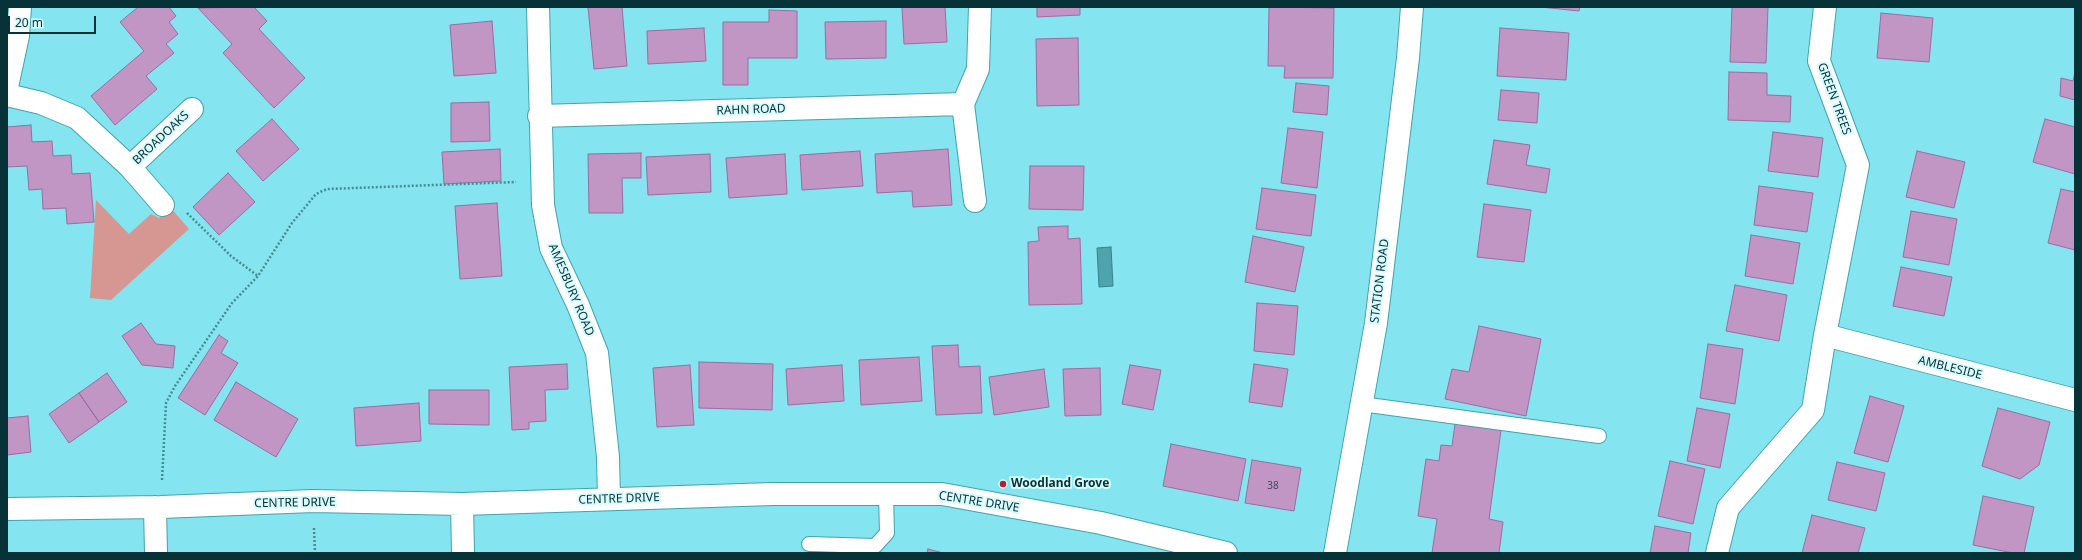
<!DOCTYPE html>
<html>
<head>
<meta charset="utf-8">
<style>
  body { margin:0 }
  #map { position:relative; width:2082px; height:560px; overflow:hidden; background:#84e4ef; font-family:"Noto Sans",sans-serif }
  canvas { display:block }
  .frame { position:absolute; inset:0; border:8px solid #073338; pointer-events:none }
  .scale { position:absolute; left:8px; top:16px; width:88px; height:18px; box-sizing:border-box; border:2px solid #073338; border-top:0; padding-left:5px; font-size:12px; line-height:14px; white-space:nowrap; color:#073338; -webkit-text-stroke:3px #d8fbff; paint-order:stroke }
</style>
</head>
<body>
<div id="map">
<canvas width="2082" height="560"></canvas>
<div class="frame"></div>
<div class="scale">20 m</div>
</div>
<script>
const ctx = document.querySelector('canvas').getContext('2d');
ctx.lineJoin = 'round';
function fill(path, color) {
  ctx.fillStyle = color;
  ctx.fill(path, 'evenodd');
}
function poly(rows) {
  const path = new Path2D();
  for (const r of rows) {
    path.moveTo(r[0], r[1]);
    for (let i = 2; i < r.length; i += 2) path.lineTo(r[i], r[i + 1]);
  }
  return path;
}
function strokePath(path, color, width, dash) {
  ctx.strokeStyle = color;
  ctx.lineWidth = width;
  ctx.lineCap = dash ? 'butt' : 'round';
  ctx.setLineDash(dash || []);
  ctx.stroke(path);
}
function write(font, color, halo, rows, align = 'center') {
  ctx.font = font + ' "Noto Sans",sans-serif';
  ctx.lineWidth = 4;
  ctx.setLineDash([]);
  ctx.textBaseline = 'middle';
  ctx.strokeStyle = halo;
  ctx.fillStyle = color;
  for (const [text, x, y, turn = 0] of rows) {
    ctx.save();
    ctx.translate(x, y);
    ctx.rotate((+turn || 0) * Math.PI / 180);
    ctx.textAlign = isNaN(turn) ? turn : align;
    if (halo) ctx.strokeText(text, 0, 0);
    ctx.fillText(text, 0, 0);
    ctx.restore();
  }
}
fill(poly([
  [96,200,129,234,151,214,159,218,170,207,189,229,111,300,90,298]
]), '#d69691');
const water = poly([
  [1111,247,1113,286,1099,287,1097,248,1111,247]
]);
fill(water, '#4fa3ac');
strokePath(water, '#398189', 1);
const building = poly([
  [138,7,169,7,176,16,169,22,178,34,166,44,174,53,146,76,157,89,115,125,91,96,144,51,120,22,138,7],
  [254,7,267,21,259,29,305,78,274,108,223,53,232,44,198,8,254,7],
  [588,7,622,7,627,66,594,69,588,7],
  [902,7,945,7,947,42,904,44,902,7],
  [1037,7,1080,7,1080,15,1037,17,1037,7],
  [1269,7,1334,8,1333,78,1284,78,1285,66,1268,66,1269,7],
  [1540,7,1580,7,1579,11,1540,7],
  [1732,7,1768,7,1766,63,1730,62,1732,7],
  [769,10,797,11,797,58,748,58,748,85,723,85,723,22,769,22,769,10],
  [1881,13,1933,18,1929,62,1877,58,1881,13],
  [492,21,496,73,454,76,450,25,492,21],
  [886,21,886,58,826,59,825,22,886,21],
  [704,28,706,61,648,64,647,31,704,28],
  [1500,28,1569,33,1566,80,1497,76,1500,28],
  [1078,38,1079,105,1037,106,1036,39,1078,38],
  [1729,72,1767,73,1767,95,1791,96,1790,122,1728,120,1729,72],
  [2075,72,2075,100,2060,96,2061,78,2073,81,2075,72],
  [1296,83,1329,86,1327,115,1293,112,1296,83],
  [1501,90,1539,93,1537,123,1498,120,1501,90],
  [489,102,490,141,451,142,451,103,489,102],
  [272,119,299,149,263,181,236,151,272,119],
  [2045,119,2075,127,2075,174,2033,162,2045,119],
  [31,125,32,142,52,141,53,156,71,155,72,174,90,173,94,222,67,224,66,208,43,209,42,189,29,190,27,166,7,167,7,127,31,125],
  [1288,128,1323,132,1317,188,1281,183,1288,128],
  [1773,132,1823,138,1818,177,1768,171,1773,132],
  [1494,140,1530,145,1526,165,1550,169,1546,193,1487,184,1494,140],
  [500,149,501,181,444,184,442,152,500,149],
  [948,149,952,205,913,207,912,191,877,193,875,154,948,149],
  [860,151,863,186,802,190,800,155,860,151],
  [1917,151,1965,162,1954,208,1906,197,1917,151],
  [641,153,641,178,622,178,623,213,589,213,588,154,641,153],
  [710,154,711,192,648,195,646,157,710,154],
  [785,154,787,194,729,198,726,158,785,154],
  [1030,166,1084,166,1083,210,1029,209,1030,166],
  [228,173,255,202,219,235,193,207,228,173],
  [1759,186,1813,193,1807,232,1754,225,1759,186],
  [1262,188,1316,195,1311,236,1256,229,1262,188],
  [2061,189,2075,192,2075,250,2048,243,2061,189],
  [497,203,502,276,460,279,455,206,497,203],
  [1484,204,1531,210,1524,262,1477,257,1484,204],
  [1911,211,1957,219,1949,265,1903,257,1911,211],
  [1068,226,1068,239,1080,238,1082,304,1029,305,1028,242,1039,241,1038,227,1068,226],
  [1751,235,1800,243,1793,284,1745,276,1751,235],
  [1253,236,1304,247,1295,292,1245,282,1253,236],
  [1901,267,1952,277,1944,316,1893,306,1901,267],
  [1735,285,1787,295,1779,341,1726,331,1735,285],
  [1257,303,1298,306,1294,355,1254,351,1257,303],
  [141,323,156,344,175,346,173,368,142,365,122,336,141,323],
  [1479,326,1541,339,1526,416,1445,399,1452,369,1469,372,1479,326],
  [219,335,228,341,221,353,238,363,205,415,178,398,219,335],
  [1708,344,1743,349,1735,404,1700,398,1708,344],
  [958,345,959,367,980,366,982,413,936,415,932,346,958,345],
  [919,357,922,401,861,405,859,360,919,357],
  [699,362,773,364,772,410,699,408,699,362],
  [567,364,568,389,545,390,546,421,529,422,529,429,512,430,509,367,567,364],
  [1254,364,1288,369,1282,407,1249,402,1254,364],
  [690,365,694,425,657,427,653,368,690,365],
  [842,365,844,401,788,405,786,369,842,365],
  [1130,365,1161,370,1153,410,1122,404,1130,365],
  [1100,368,1101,415,1065,416,1063,369,1100,368],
  [1044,369,1049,407,994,415,989,377,1044,369],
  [107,373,127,402,99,422,79,393,107,373],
  [236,382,298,419,276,457,214,420,236,382],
  [429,390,489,390,489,425,429,424,429,390],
  [79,393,99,422,69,443,49,414,79,393],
  [1870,396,1904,406,1888,462,1854,453,1870,396],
  [419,403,421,441,356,446,354,408,419,403],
  [1697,408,1730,414,1720,468,1687,461,1697,408],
  [1998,408,2050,422,2039,465,2020,479,1982,466,1998,408],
  [28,416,31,452,7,455,7,418,28,416],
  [1455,424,1501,430,1489,519,1503,522,1499,553,1432,553,1437,519,1418,516,1426,459,1439,461,1441,445,1452,446,1455,424],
  [1171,444,1246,459,1238,501,1163,486,1171,444],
  [1252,460,1301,468,1294,511,1245,503,1252,460],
  [1670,461,1705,469,1693,524,1658,516,1670,461],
  [1837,462,1885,473,1876,511,1828,500,1837,462],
  [1983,496,2034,507,2024,553,2013,553,1973,545,1983,496],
  [1812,515,1865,528,1858,553,1802,553,1812,515],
  [1655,526,1691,533,1688,553,1650,553,1655,526],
  [928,549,943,553,927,553,928,549]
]);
fill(building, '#c196c4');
strokePath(building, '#9a6c9e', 1);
const lane = poly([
  [1361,404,1599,436],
  [809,544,875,546,887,533,886,495]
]);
const street = poly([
  [538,7,543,205,551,248,578,305,597,353,608,457,609,499],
  [7,87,18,36,20,7],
  [7,95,41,103,77,118,130,167,163,205],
  [963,104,975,201],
  [539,116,963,104,978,69,980,7],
  [130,167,192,109],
  [1825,335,2075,400],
  [462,504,463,553],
  [155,507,156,553],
  [7,509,161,507,313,501,462,504,773,494,942,494,1101,523,1226,553],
  [1717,553,1728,508,1813,410,1825,335,1858,165,1819,61,1825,7]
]);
const secondary = poly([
  [1335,553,1376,323,1408,58,1412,7]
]);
strokePath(lane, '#40a4ae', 16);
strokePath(street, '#40a4ae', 24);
strokePath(secondary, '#40a4ae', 24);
strokePath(poly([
  [187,213,231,256,258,276],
  [162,480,166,403,175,386,232,303,258,276,292,223,316,194,327,189,516,182],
  [314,528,315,553]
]), '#468c94', 2.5, [2, 2]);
strokePath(lane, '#fff', 14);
strokePath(street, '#fff', 22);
strokePath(secondary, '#fff', 22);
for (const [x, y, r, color] of [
  [1003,484,4,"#b3222a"]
]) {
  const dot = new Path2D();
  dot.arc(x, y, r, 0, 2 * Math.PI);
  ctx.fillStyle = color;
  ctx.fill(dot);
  strokePath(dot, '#d8fbff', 1.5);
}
write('10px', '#364c5b', null, [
  ["38",1273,486]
]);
write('12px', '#073338', '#d8fbff', [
  ["GREEN TREES",1834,99,70],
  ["RAHN ROAD",751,110,-2],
  ["BROADOAKS",161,138,-43],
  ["STATION ROAD",1380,281,-83],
  ["AMESBURY ROAD",571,290,67],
  ["AMBLESIDE",1950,368,14],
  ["CENTRE DRIVE",619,499,-2],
  ["CENTRE DRIVE",979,502,9],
  ["CENTRE DRIVE",295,503,-1]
]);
write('bold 12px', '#073338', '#d8fbff', [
  ["Woodland Grove",1011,484]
], 'left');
</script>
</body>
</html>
